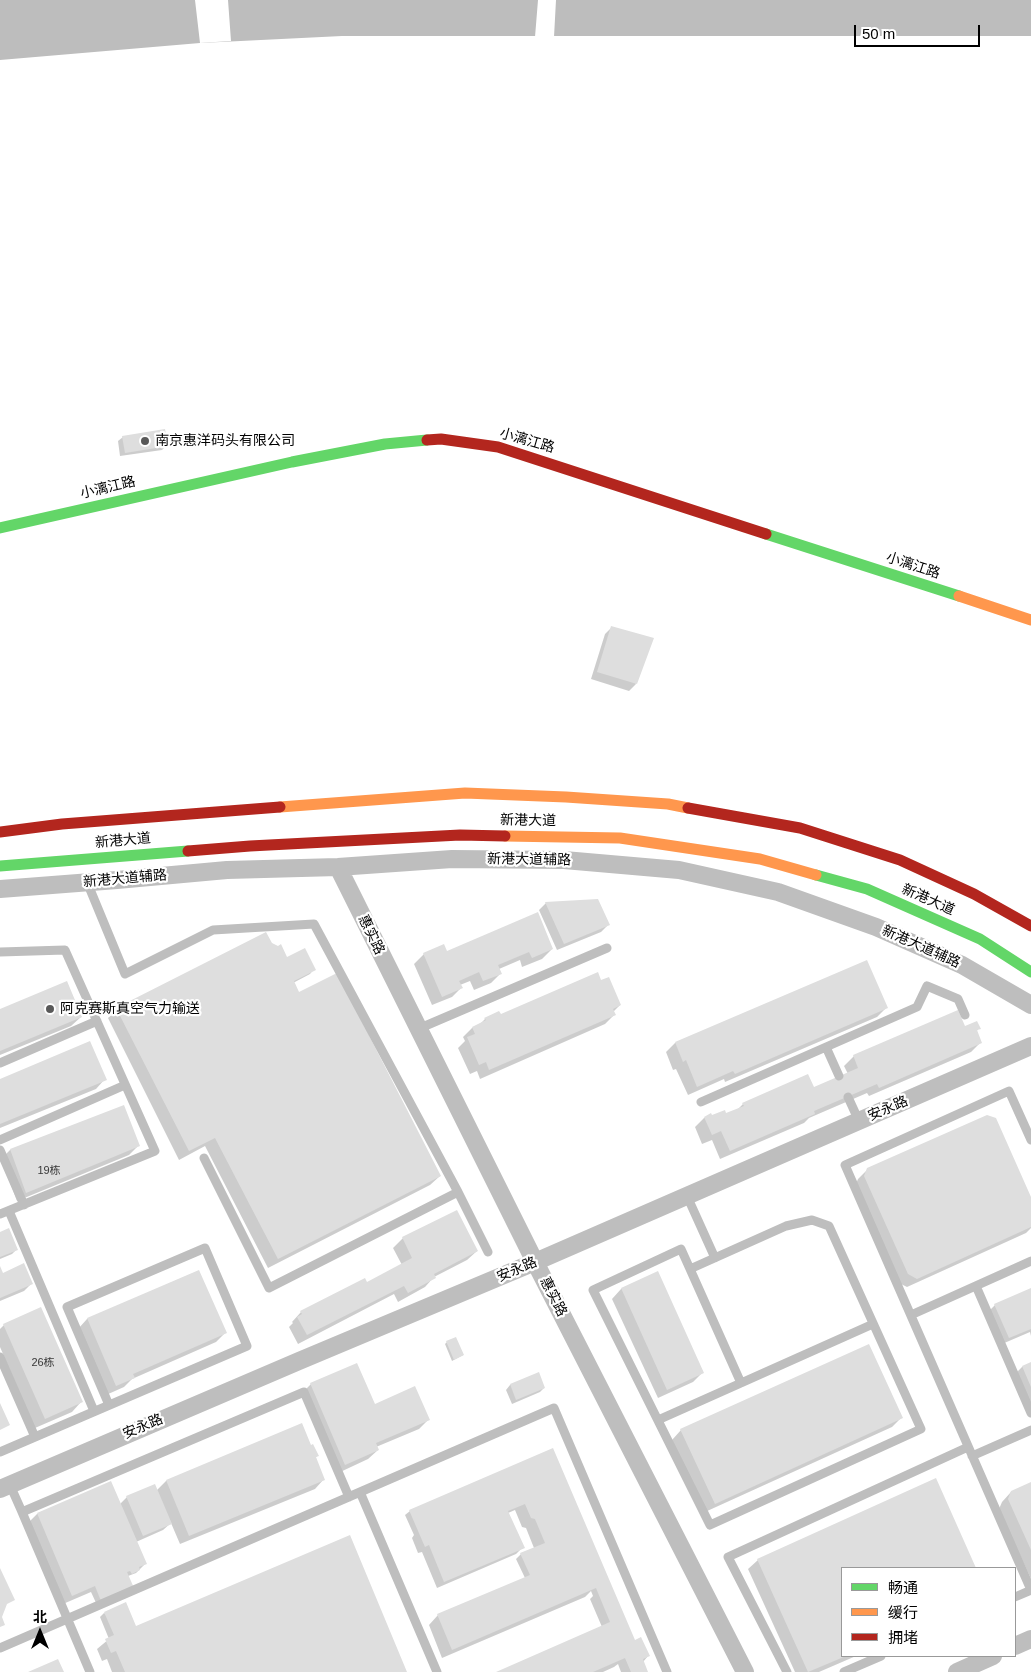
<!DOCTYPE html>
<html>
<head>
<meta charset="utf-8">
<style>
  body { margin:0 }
  #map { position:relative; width:1031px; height:1672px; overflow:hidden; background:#fff; font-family:Helvetica,"Noto Sans SC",sans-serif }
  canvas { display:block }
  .legend { position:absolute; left:841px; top:1567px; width:175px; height:90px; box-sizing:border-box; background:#fff; border:1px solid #999; margin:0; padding:6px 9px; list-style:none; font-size:15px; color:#000 }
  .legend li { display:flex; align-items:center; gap:10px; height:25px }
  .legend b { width:25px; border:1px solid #999 }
  .north { position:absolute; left:15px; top:1607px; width:50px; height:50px; -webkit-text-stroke:4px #fff; paint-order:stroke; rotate:0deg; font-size:14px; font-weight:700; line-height:20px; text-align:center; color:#000 }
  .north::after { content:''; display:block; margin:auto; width:18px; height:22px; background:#000; clip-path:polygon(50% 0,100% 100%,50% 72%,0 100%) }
  .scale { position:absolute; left:854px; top:25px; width:126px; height:22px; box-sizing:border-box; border:2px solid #000; border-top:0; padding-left:6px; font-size:15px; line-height:18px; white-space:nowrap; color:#000; -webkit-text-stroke:4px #fff; paint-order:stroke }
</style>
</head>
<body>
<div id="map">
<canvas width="1031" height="1672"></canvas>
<ul class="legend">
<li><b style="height:6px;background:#63d668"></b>畅通</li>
<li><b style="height:6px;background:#ff974d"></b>缓行</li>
<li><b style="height:6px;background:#b3261e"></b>拥堵</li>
</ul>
<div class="north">北</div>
<div class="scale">50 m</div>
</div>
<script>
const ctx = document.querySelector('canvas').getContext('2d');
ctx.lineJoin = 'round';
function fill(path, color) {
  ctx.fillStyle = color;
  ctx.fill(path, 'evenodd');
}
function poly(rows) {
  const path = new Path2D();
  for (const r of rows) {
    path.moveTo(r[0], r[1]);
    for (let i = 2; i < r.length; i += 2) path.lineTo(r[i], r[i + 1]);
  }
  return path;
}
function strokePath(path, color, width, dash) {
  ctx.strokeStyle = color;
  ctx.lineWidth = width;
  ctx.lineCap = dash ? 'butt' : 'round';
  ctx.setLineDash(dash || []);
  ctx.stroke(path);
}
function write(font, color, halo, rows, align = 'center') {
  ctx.font = font + ' Helvetica,"Noto Sans SC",sans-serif';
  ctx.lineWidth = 4.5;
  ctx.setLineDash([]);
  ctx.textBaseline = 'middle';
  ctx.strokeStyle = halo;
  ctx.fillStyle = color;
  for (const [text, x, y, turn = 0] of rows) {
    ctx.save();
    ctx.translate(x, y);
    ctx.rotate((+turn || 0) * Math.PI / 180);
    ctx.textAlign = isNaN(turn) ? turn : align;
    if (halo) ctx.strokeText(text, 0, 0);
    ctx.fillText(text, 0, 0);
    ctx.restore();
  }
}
fill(poly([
  [0,0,1031,0,1031,36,342,36,200,43,0,60]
]), '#bdbdbd');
fill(poly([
  [195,0,228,0,231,41,200,43],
  [538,0,556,0,554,37,535,37]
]), '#fff');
fill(poly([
  [123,437,166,446,162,450,120,456,118,441],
  [612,627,636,684,629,691,591,679,605,634],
  [546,903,608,925,601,932,557,950,539,910],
  [271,944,286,959,314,969,310,974,293,983,299,993,440,1176,430,1185,268,1268,205,1146,179,1160,108,1018,117,1009],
  [552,949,542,959,522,967,520,960,499,969,501,973,491,983,474,990,470,981,460,985,461,988,452,997,432,1005,414,964,424,954],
  [620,1005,613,1012,614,1015,605,1024,480,1079,477,1071,470,1074,458,1048,465,1041,463,1037,472,1028,479,1025,485,1019],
  [886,1008,877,1017,725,1082,724,1079,688,1095,676,1069,673,1070,666,1052,675,1043],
  [0,1010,81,1017,71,1026,0,1055],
  [957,1012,964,1028,979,1028,976,1032,981,1042,971,1052,869,1096,867,1093,809,1118,804,1123,720,1159,712,1140,702,1144,695,1127,704,1118,726,1115,737,1110,743,1104,813,1089,848,1074,844,1066,854,1056],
  [105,1079,96,1089,0,1128,0,1080],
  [123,1107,138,1146,129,1155,17,1201,1,1159,10,1150],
  [868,1169,1031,1200,1031,1228,1026,1233,907,1287,899,1283,855,1186,858,1179],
  [0,1234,17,1249,12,1254,0,1259],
  [403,1238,477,1251,467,1260,434,1277,425,1287,398,1302,394,1294,298,1344,289,1327,293,1323,292,1322,301,1312,367,1283,402,1265,393,1248],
  [0,1269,2,1274,31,1284,24,1291,0,1301],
  [198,1271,225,1333,216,1342,132,1379,124,1387,106,1395,78,1329,87,1319],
  [657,1273,703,1372,693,1382,658,1398,612,1299,621,1289],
  [1031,1289,1031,1336,1030,1332,1002,1344,988,1312,995,1305],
  [4,1325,81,1402,72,1412,35,1428,0,1347,0,1329],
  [447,1342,463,1355,452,1361,445,1344],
  [1031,1363,1031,1405,1015,1374,1022,1367],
  [538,1374,544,1388,540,1392,512,1404,506,1390,510,1385],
  [311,1384,374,1406,428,1420,419,1429,376,1447,378,1450,368,1459,336,1474,301,1394],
  [901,1418,892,1427,705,1512,672,1440,681,1430],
  [311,1447,317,1456,315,1458,324,1479,315,1489,180,1544,171,1523,163,1530,136,1542,145,1564,136,1573,128,1576,97,1605,91,1592,63,1604,28,1523,37,1514,120,1504,127,1497,154,1486,156,1491,166,1481],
  [512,1467,634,1641,648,1656,643,1662,647,1672,621,1672,618,1664,614,1667,603,1672,499,1672,602,1627,590,1599,593,1596,591,1591,585,1597,442,1658,429,1625,438,1615,525,1578,516,1559,521,1554,534,1548,526,1528,522,1527,515,1510,508,1513,523,1547,516,1554,437,1588,422,1552,418,1553,412,1538,414,1535,405,1515,410,1511],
  [935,1480,975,1568,842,1568,842,1656,856,1656,819,1672,795,1672,748,1569,758,1560],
  [1031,1484,1031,1579,999,1509,1002,1502,1011,1492],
  [104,1613,135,1627,406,1672,112,1672,107,1659,102,1661,97,1649,109,1639,100,1617]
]), '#0003');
fill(poly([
  [165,429,168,446,125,453,122,436],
  [611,626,654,638,637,684,597,672],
  [598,899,610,925,564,944,545,902],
  [538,912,553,949,532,958,529,952,498,965,502,974,483,981,479,972,459,981,463,988,442,997,423,953,444,944,447,951],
  [266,932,272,943,278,946,281,944,287,957,305,948,316,970,294,981,299,992,337,973,441,1176,278,1259,215,1138,189,1151,116,1008],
  [867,960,888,1008,735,1074,733,1071,697,1087,686,1060,683,1062,675,1042],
  [598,972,601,980,609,977,621,1005,613,1009,616,1015,489,1070,486,1062,479,1065,467,1037,475,1034,472,1027,486,1020,484,1018,499,1011,501,1014],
  [67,981,82,1017,0,1051,0,1009],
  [958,1010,965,1026,977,1021,981,1029,977,1030,982,1043,879,1088,877,1084,814,1111,815,1114,730,1151,721,1131,712,1135,704,1117,711,1113,712,1115,725,1110,726,1113,744,1106,742,1103,808,1074,814,1087,858,1068,853,1055],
  [90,1041,107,1080,0,1124,0,1079],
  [124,1105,140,1146,26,1193,10,1149],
  [987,1115,996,1118,1031,1197,1031,1227,917,1279,908,1274,864,1176,867,1168],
  [457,1210,478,1251,434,1274,436,1278,408,1293,404,1286,307,1335,297,1317,302,1314,300,1311,365,1278,367,1282,412,1258,402,1237],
  [9,1228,18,1250,0,1257,0,1232],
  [24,1263,33,1284,0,1298,0,1266,3,1273],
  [199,1270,227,1333,133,1374,135,1378,116,1386,87,1318],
  [658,1271,704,1373,667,1390,621,1288],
  [1031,1288,1031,1329,1009,1338,994,1304],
  [41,1307,83,1402,45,1419,3,1324],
  [456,1337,464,1355,454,1360,446,1341],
  [869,1344,903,1418,715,1504,680,1429],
  [1031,1362,1031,1387,1022,1366],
  [357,1363,375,1404,415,1386,430,1420,376,1443,379,1450,345,1465,310,1383],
  [539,1372,545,1388,516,1400,510,1384],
  [0,1403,10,1425,0,1430],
  [302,1423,311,1445,313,1444,319,1456,316,1457,325,1480,189,1536,166,1480],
  [553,1448,635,1640,641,1637,650,1656,643,1659,648,1672,631,1672,625,1658,593,1672,496,1672,610,1622,596,1588,452,1650,437,1614,530,1575,520,1553,545,1543,535,1519,531,1518,525,1504,508,1511,525,1548,444,1582,429,1545,425,1547,409,1510],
  [936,1478,976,1568,842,1568,842,1656,846,1656,808,1672,757,1559],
  [111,1481,147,1564,139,1567,140,1570,132,1574,130,1571,127,1572,134,1588,101,1601,95,1586,72,1596,37,1513],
  [1031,1482,1031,1550,1008,1499,1011,1491],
  [155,1484,172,1524,143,1536,126,1496],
  [350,1535,407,1672,125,1672,116,1651,111,1653,105,1639,114,1635,104,1612,126,1602,136,1626],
  [0,1568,15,1600,7,1604,2,1617,5,1625,0,1627],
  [58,1659,64,1672,28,1672]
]), '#dedede');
strokePath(poly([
  [87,882,125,974,213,930,314,924,458,1192,269,1288,204,1158],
  [0,952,65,950,155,1151,0,1214],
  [418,1029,607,948],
  [826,1047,839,1076],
  [0,1063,97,1021],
  [848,1097,859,1121],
  [701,1102,917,1007,927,986,958,999,965,1015],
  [0,1140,125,1085],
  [1031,1140,1009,1091,845,1165,1031,1590],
  [0,1150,24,1205],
  [458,1192,488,1252],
  [687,1196,715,1258],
  [9,1211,94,1411],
  [690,1269,681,1249,593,1290,710,1525,921,1429,829,1226,812,1220,786,1226,690,1269,741,1383,873,1324],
  [976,1286,1031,1413],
  [911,1315,1031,1261],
  [0,1357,35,1437],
  [658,1420,741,1383],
  [0,1452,247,1346,205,1248,67,1307,109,1405],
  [972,1456,1031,1430],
  [10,1485,22,1512],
  [360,1492,437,1672],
  [1015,1597,1031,1590],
  [0,1648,554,1408,667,1672],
  [90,1672,22,1512,304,1392,349,1497],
  [787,1672,728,1557,968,1447],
  [844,1672,881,1656]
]), '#bebebe', 9);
strokePath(poly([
  [338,867,535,1262,745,1672],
  [0,889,117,880,227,870,338,867,452,859,564,860,679,870,778,892,876,927,962,965,1031,1005],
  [0,1489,299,1361,535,1262,1031,1046],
  [1015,1646,1031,1639],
  [957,1672,993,1656]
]), '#bebebe', 18);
strokePath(poly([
  [0,528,292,462,385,444,427,440],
  [766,534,959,596],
  [0,866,188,851],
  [816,875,867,889,980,939,1031,972]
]), '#63d668', 11);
strokePath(poly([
  [959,596,1031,620],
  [280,807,465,793,566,797,668,804,688,808],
  [505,836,620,838,760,859,816,875]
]), '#ff974d', 11);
strokePath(poly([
  [427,440,441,439,498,447,766,534],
  [688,808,800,828,900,860,974,894,1031,926],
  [0,832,62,824,280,807],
  [188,851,250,846,460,835,505,836]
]), '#b3261e', 11);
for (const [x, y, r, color] of [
  [145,441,5,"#595959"],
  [50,1009,5,"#595959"]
]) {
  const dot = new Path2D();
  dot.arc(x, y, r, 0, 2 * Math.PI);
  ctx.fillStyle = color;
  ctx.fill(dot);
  strokePath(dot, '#fff', 2);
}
write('11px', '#383838', null, [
  ["19栋",49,1171],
  ["26栋",43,1363]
]);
write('14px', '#000', '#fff', [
  ["南京惠洋码头有限公司",155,441],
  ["阿克赛斯真空气力输送",60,1009]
], 'left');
write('14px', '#000', '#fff', [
  ["小漓江路",527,441,16],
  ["小漓江路",108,488,-13],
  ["小漓江路",913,566,18],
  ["新港大道",528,821,1],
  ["新港大道",123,841,-5],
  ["新港大道辅路",529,860,1],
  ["新港大道辅路",125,879,-5],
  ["新港大道",928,900,24],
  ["惠实路",371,935,64],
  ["新港大道辅路",921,947,24],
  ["安永路",888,1109,-23],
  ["安永路",517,1270,-23],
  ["惠实路",553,1297,63],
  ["安永路",143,1427,-23]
]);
</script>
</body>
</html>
